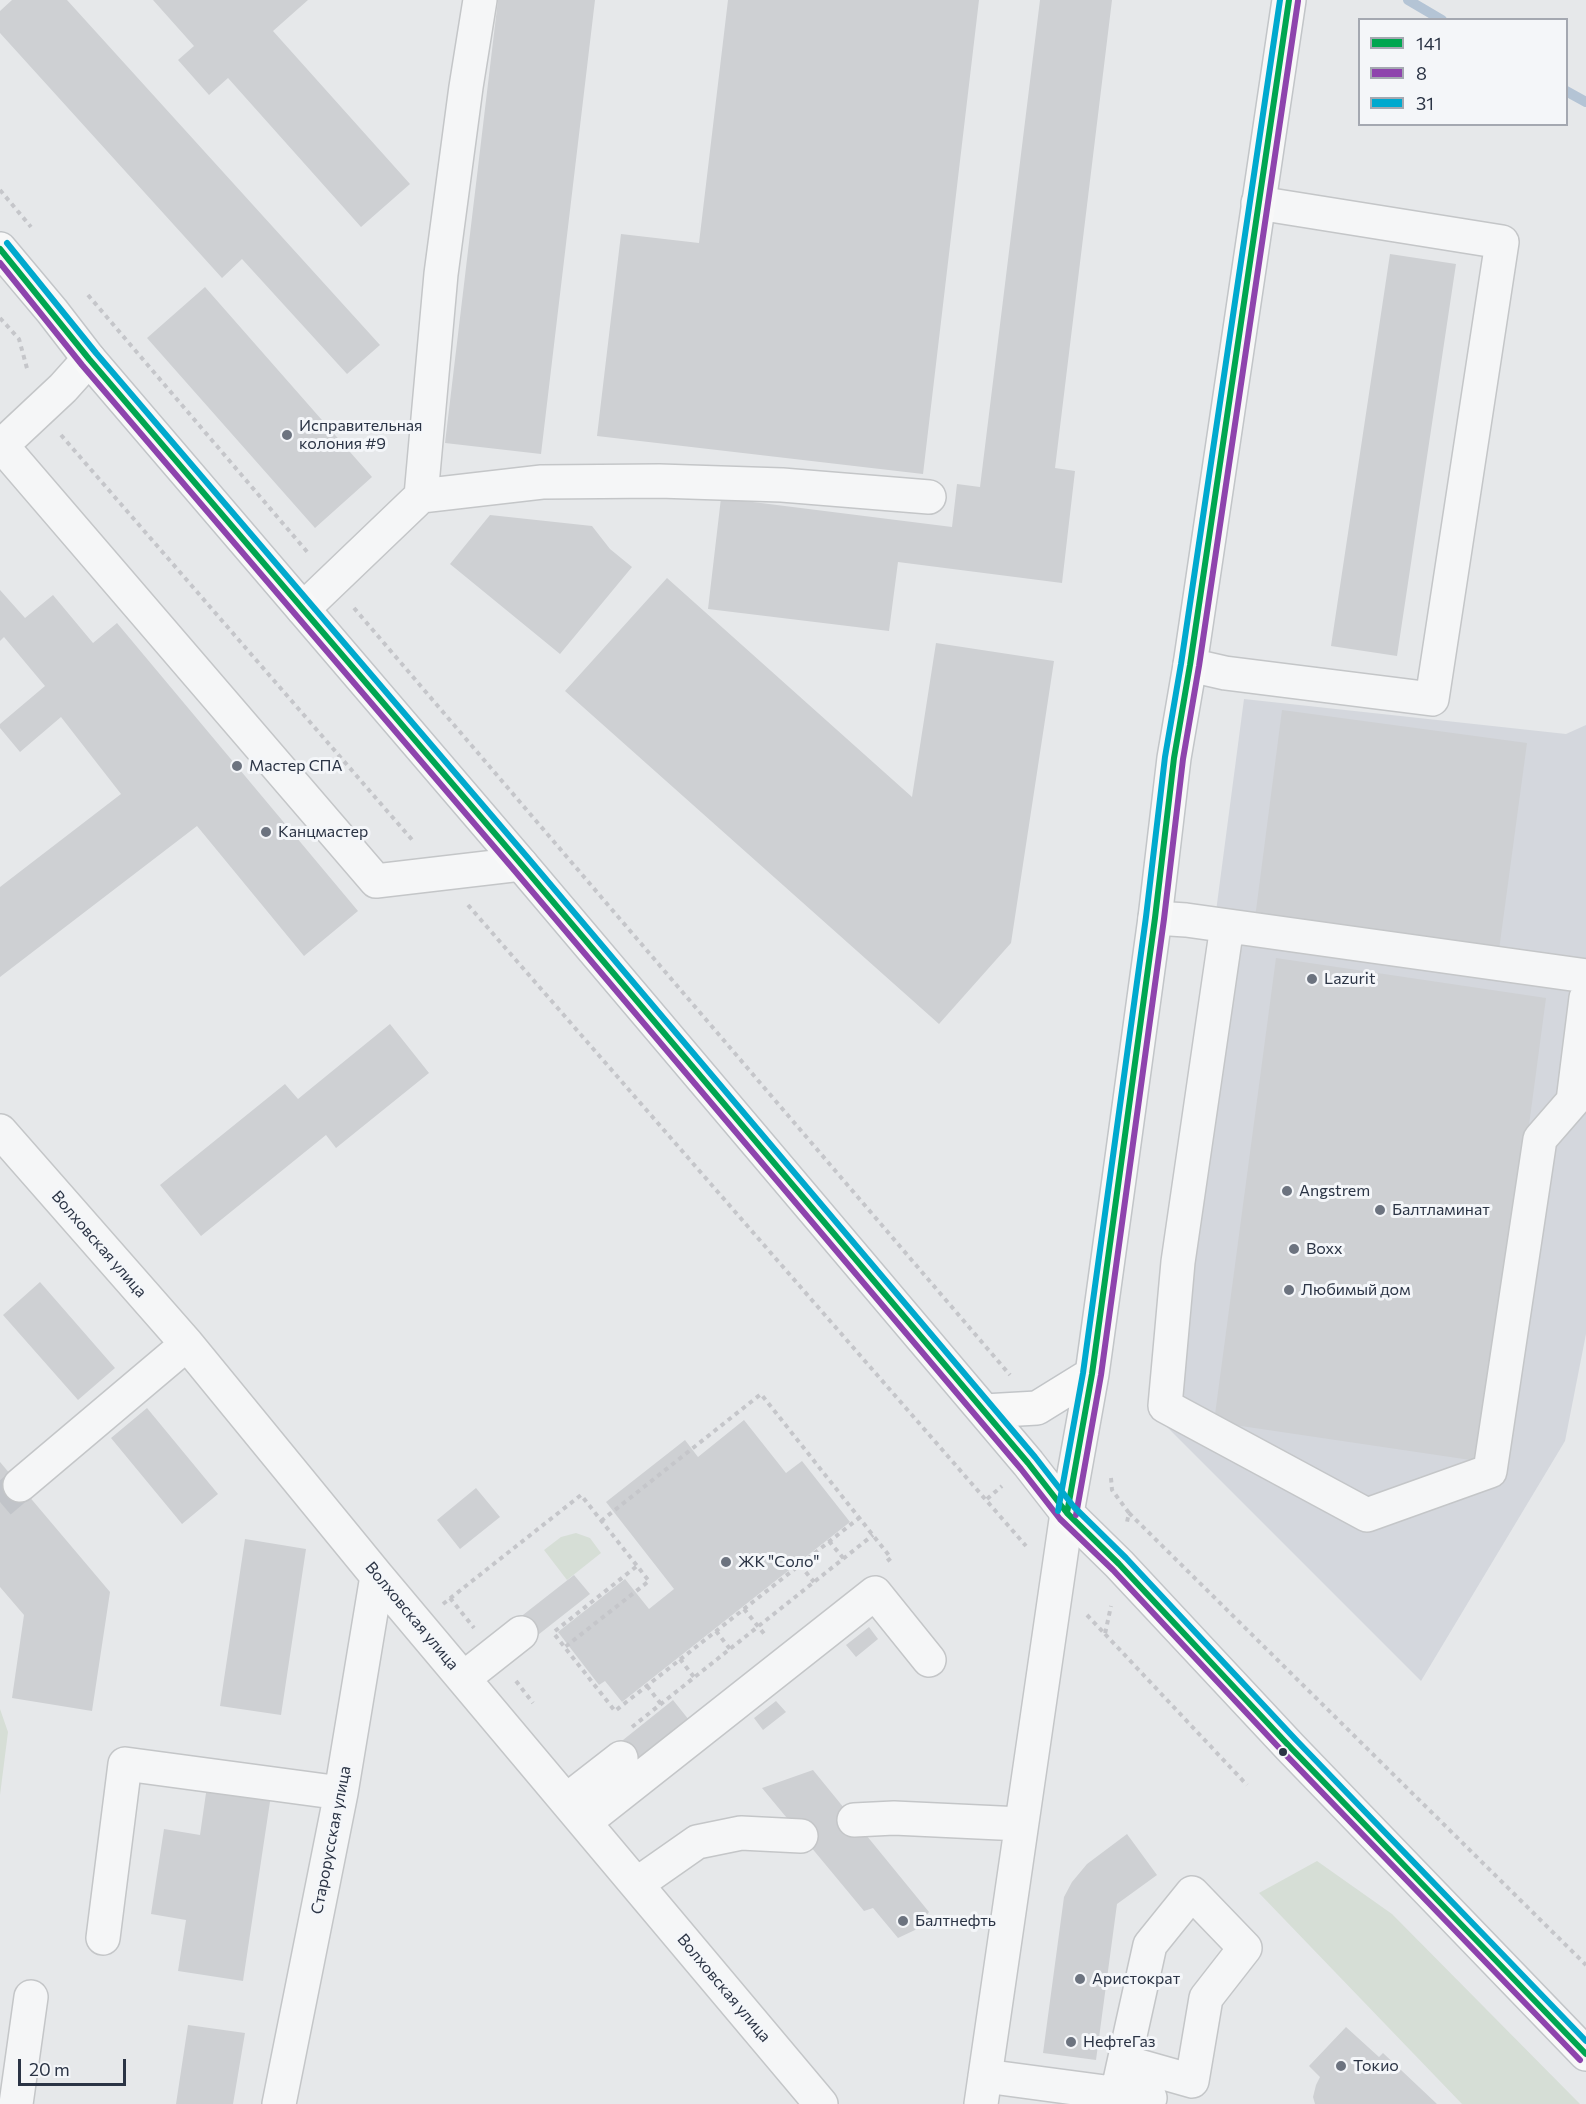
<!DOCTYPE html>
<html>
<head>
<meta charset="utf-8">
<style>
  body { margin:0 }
  #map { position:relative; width:1586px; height:2104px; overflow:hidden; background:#e6e8ea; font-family:Commissioner,sans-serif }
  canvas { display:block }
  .legend { position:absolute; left:1358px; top:18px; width:210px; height:108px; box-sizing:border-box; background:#f4f6f9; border:2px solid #a4a8b1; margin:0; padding:8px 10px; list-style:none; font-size:18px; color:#2b3445 }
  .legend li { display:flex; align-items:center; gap:12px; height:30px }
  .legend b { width:30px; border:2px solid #a4a8b1 }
  .scale { position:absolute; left:18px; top:2059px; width:108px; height:27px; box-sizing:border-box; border:3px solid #2b3445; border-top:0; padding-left:8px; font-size:18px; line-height:21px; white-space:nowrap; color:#2b3445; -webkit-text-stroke:4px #f4f6f9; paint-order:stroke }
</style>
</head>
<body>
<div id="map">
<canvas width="1586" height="2104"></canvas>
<ul class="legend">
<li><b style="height:8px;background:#00a651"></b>141</li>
<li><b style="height:8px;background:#8e44ad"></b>8</li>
<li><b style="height:8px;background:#00a9ce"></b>31</li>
</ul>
<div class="scale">20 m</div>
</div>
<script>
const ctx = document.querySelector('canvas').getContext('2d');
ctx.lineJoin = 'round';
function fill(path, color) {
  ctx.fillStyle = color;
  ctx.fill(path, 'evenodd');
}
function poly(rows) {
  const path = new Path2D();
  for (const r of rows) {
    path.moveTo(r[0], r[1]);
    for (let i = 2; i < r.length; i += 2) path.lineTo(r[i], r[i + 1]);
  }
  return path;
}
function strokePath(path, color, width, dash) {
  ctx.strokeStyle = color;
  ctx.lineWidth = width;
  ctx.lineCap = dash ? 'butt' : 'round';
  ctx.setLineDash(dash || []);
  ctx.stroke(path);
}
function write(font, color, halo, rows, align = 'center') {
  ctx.font = font + ' Commissioner,sans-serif';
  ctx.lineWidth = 6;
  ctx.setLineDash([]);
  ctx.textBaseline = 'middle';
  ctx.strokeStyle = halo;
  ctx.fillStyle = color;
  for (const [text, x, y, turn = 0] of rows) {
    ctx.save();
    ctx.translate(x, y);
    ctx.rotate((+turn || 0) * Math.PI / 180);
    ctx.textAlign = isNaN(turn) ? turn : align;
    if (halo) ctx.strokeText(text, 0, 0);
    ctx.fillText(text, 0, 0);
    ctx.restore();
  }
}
fill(poly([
  [1244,699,1566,734,1586,725,1586,1334,1565,1441,1421,1681,1155,1415,1181,1177]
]), '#d4d7dd');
fill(poly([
  [576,1533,590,1538,601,1553,567,1580,544,1550,561,1537],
  [0,1709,8,1732,0,1795],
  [1317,1861,1392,1914,1580,2104,1462,2104,1259,1893]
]), '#d6ded6');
strokePath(poly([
  [1408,0,1442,20],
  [1566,91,1586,102]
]), '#b4c4d5', 10);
fill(poly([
  [12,0,67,0,380,345,347,374,242,259,222,278,0,33,0,11],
  [153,0,308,0,273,31,410,184,361,227,228,78,209,95,178,60,194,46],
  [498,0,595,0,541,454,445,443],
  [728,0,979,0,923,474,597,436,621,234,699,243],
  [1040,0,1112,0,1055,468,1075,471,1062,583,898,562,889,631,708,609,721,498,952,527,957,484,980,487],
  [1390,254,1456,264,1397,656,1331,646],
  [205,287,372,477,315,528,147,338],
  [490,515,592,526,610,549,632,567,560,654,450,564],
  [667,578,912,797,936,643,1054,661,1011,943,939,1024,565,691],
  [0,590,25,618,53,595,93,643,117,623,358,911,304,956,197,826,0,977,0,887,121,794,61,717,20,752,0,728,0,724,45,686,4,637,0,641],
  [1282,710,1527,743,1499,950,1255,918],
  [1276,958,1546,998,1484,1462,1214,1422],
  [390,1024,429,1073,336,1148,326,1135,201,1236,160,1185,285,1084,298,1099],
  [40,1282,115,1368,78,1400,3,1315],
  [147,1408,218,1494,182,1524,111,1438],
  [744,1420,786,1473,802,1461,850,1522,622,1702,605,1681,599,1685,558,1632,625,1579,649,1609,674,1589,606,1502,685,1440,698,1457],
  [0,1462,110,1592,92,1711,12,1698,24,1615,0,1587],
  [476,1488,500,1517,460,1549,437,1520],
  [245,1539,306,1549,281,1715,220,1706],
  [574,1575,590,1594,529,1642,514,1622],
  [869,1627,878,1639,856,1657,846,1645],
  [673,1700,689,1720,628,1767,613,1748],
  [776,1701,786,1712,763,1730,754,1718],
  [813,1770,929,1912,915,1930,898,1938,873,1908,864,1911,762,1788],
  [207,1786,271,1795,243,1981,178,1971,186,1920,151,1914,164,1829,200,1835],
  [1127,1834,1157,1875,1117,1904,1096,2060,1043,2053,1064,1897,1072,1882,1087,1864],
  [188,2025,245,2033,233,2104,176,2104],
  [1346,2027,1379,2057,1383,2053,1437,2104,1315,2104,1313,2097,1316,2085,1320,2077,1309,2066]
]), '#ced0d3');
strokePath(poly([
  [0,1502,20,1485]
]), '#c1c4c9', 33, [33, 16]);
const minor = poly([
  [2,446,376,881,521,864],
  [0,447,63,388,89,359],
  [421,496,441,274,466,87,480,0],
  [303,609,421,496,542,482,659,481,782,485,929,497],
  [1190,665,1225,673,1432,699,1502,242,1258,203],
  [1155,918,1186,920,1586,976],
  [1227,926,1178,1262,1165,1406,1367,1515,1490,1471,1540,1139,1573,1101,1586,998],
  [0,1131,187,1344,377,1576,821,2104],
  [20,1485,187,1344],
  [464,1678,521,1633],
  [567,1800,621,1758],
  [854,1820,894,1818,1021,1824],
  [585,1822,875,1593,929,1660],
  [637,1884,697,1842,741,1833,801,1836],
  [103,1938,125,1764,341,1793],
  [985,2076,1150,2098],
  [1117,2094,1150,1945,1192,1893,1245,1948,1206,1998,1192,2081,1125,2062],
  [16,2104,31,1997],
  [279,2104,341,1793,377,1576],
  [981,2104,1067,1513]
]);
const major = poly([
  [0,249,52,311,89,359,521,864,1028,1463,1067,1513,1119,1564,1290,1747,1586,2054],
  [984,1411,1037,1408,1092,1374],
  [1067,1513,1092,1374,1121,1165,1155,918,1174,758,1190,665,1289,0]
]);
strokePath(minor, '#c4c6c8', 36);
strokePath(major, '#c2c5c8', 36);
strokePath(poly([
  [0,190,31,227],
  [88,295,309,554],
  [0,318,19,339,28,372],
  [61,435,414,842],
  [354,608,1010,1375],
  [468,905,1026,1546],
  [1111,1478,1112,1490,1129,1513,1127,1522],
  [987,1499,1002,1486],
  [1129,1513,1586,1965],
  [601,1521,761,1394,891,1558,886,1562],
  [829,1541,844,1559],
  [800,1565,814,1582],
  [450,1598,474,1628],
  [443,1604,581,1495,649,1581,565,1647],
  [744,1609,766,1636],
  [1087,1615,1105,1634,1111,1606],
  [555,1631,637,1566],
  [716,1631,730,1649],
  [1105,1634,1247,1785],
  [555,1635,615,1711,859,1518],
  [680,1659,694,1677],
  [516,1681,533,1703],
  [647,1686,661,1704],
  [632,1727,873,1535]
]), '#c5c6ca', 4, [4.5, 4.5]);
strokePath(minor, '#f5f6f7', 33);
strokePath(major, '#f8f8f8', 33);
strokePath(poly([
  [0,249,89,359,521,864,1028,1463,1067,1513,1119,1564,1290,1747,1586,2054],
  [1067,1513,1092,1374,1155,918,1174,758,1190,665,1289,0]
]), '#00a651', 6);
strokePath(poly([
  [0,263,82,365,514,870,1021,1469,1060,1519,1113,1570,1284,1753,1580,2060],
  [1076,1515,1101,1375,1164,919,1183,759,1199,666,1298,1]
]), '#8e44ad', 6);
strokePath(poly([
  [7,243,96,353,528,858,1035,1457,1074,1507,1126,1558,1297,1741,1586,2041],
  [1058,1511,1083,1373,1146,917,1165,757,1181,664,1280,0]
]), '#00a9ce', 6);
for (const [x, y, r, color] of [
  [287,435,6,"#6c737f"],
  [237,766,6,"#6c737f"],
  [266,832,6,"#6c737f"],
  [1312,979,6,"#6c737f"],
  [1287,1191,6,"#6c737f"],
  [1380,1210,6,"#6c737f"],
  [1294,1249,6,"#6c737f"],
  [1289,1290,6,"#6c737f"],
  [726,1562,6,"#6c737f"],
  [1283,1752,5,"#2b3445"],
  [903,1921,6,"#6c737f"],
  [1080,1979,6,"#6c737f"],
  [1071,2042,6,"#6c737f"],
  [1341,2066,6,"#6c737f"]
]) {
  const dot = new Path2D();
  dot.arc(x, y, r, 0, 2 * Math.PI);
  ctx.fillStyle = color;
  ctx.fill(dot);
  strokePath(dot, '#f4f6f9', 2);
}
write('16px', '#2b3445', '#f4f6f9', [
  ["Исправительная",299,426],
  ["колония #9",299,444],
  ["Мастер СПА",249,766],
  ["Канцмастер",278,832],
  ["Lazurit",1324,979],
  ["Angstrem",1299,1191],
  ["Балтламинат",1392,1210],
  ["Boxx",1306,1249],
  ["Любимый дом",1301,1290],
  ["ЖК \"Соло\"",738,1562],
  ["Балтнефть",915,1921],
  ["Аристократ",1092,1979],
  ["НефтеГаз",1083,2042],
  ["Токио",1353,2066]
], 'left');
write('16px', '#2b3445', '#f4f6f9', [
  ["Волховская улица",99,1244,49],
  ["Волховская улица",412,1616,50],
  ["Старорусская улица",331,1840,-79],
  ["Волховская улица",724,1988,50]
]);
</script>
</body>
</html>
